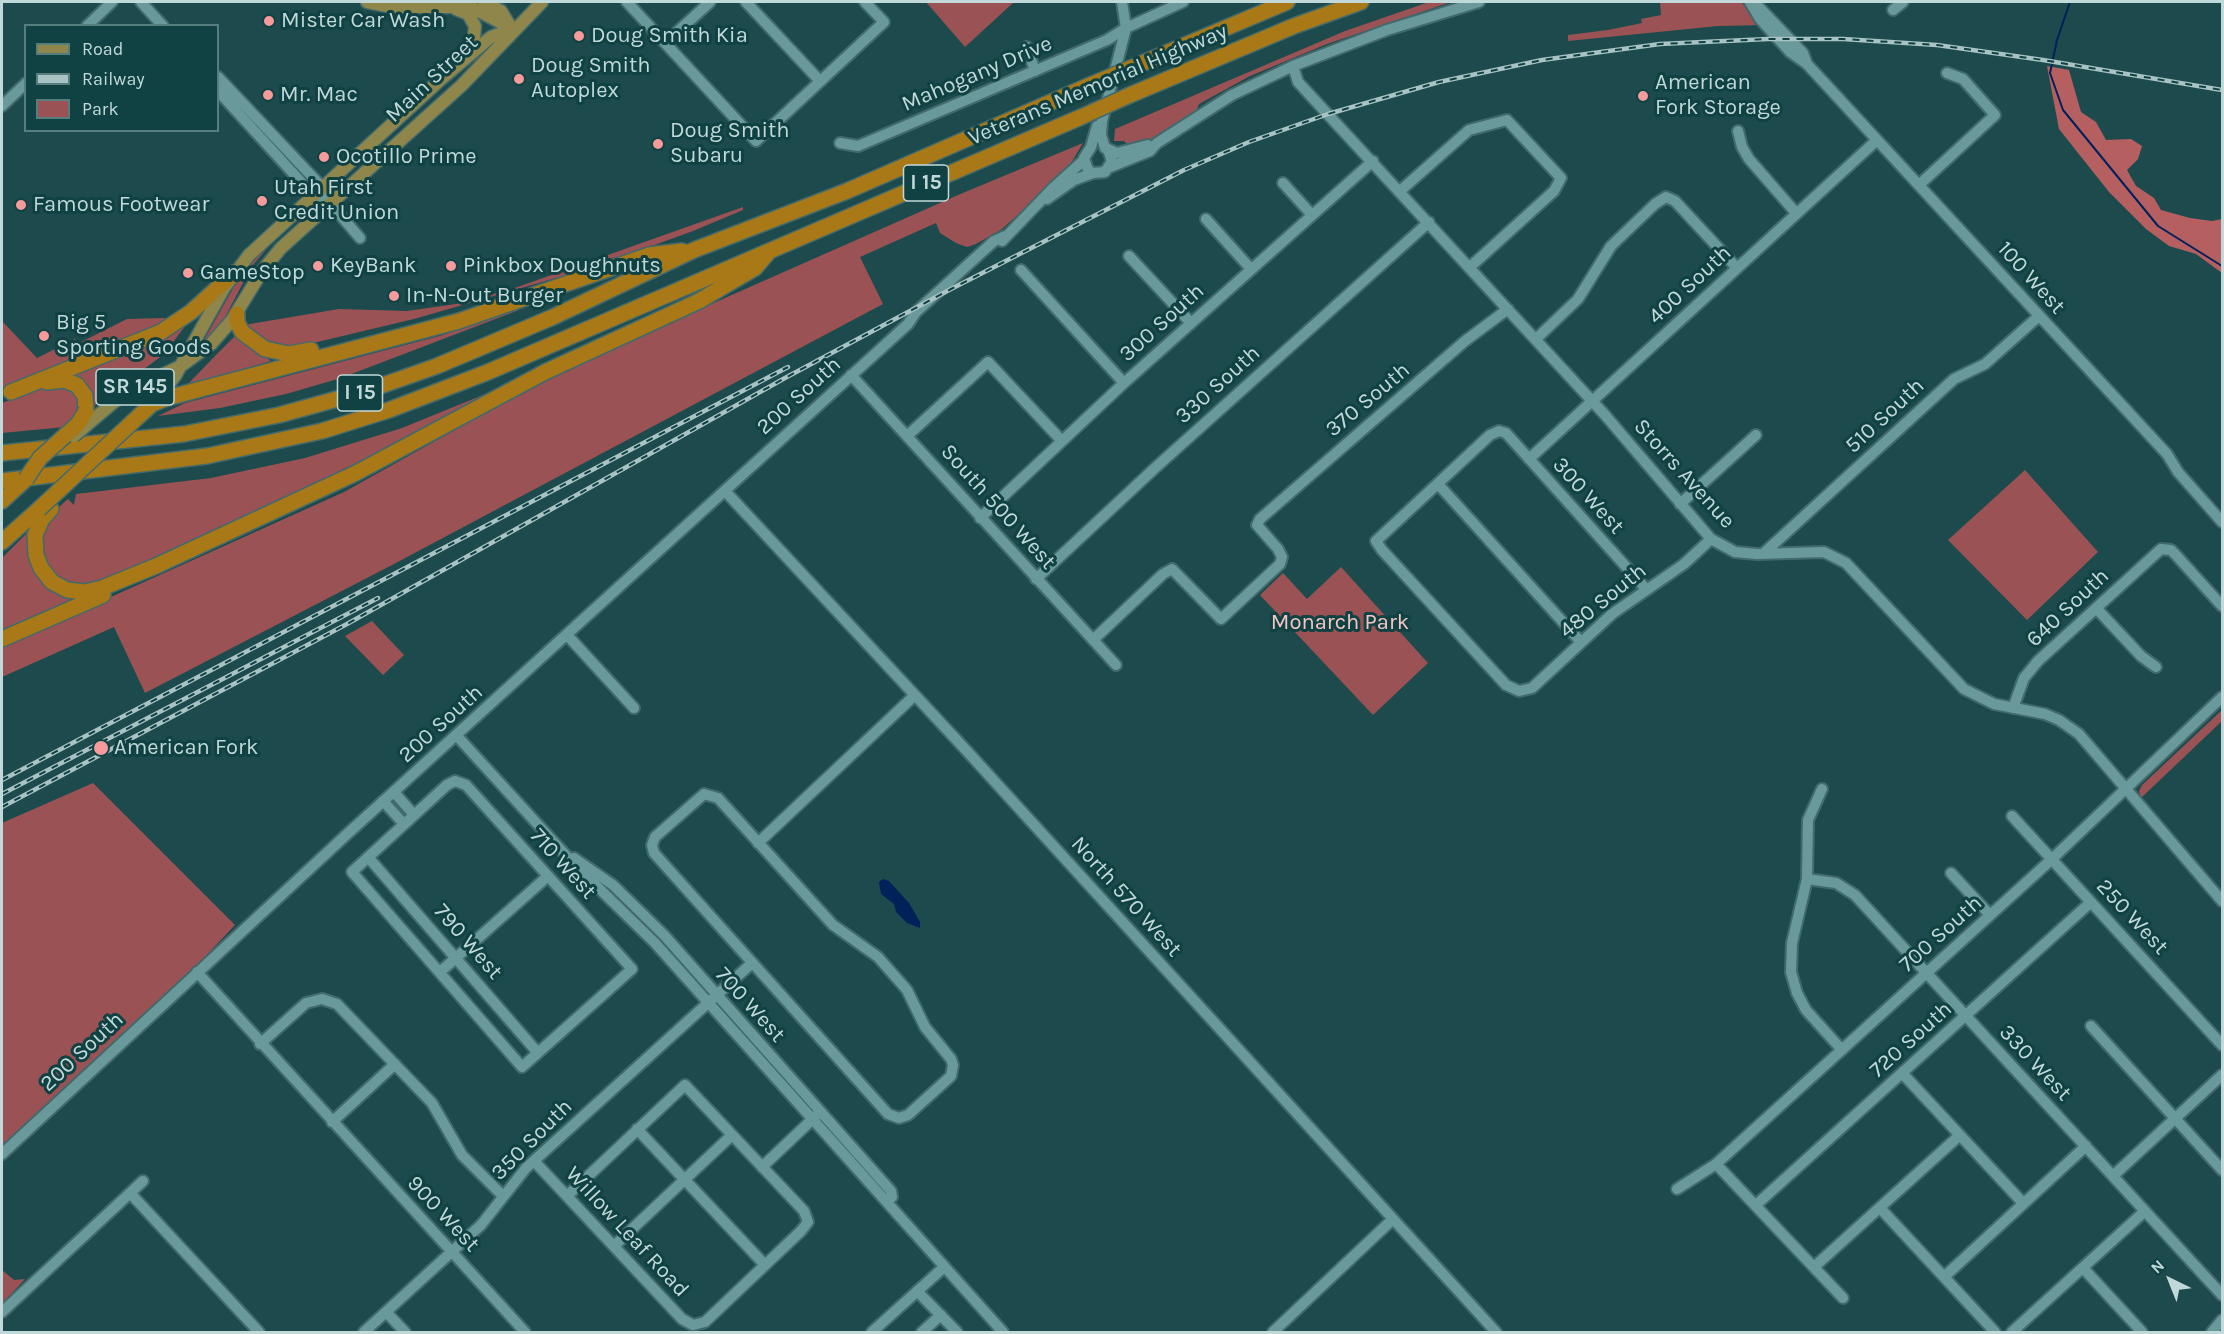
<!DOCTYPE html>
<html>
<head>
<meta charset="utf-8">
<style>
  body { margin:0 }
  #map { position:relative; width:2224px; height:1334px; overflow:hidden; background:#1d4b4d; font-family:Karla,sans-serif }
  canvas { display:block }
  .frame { position:absolute; inset:0; border:3px solid #c2d9da; pointer-events:none }
  .legend { position:absolute; left:24px; top:24px; width:195px; height:108px; box-sizing:border-box; background:#104143; border:2px solid #577e7f; margin:0; padding:8px 10px; list-style:none; font-size:18px; color:#c2d9da }
  .legend li { display:flex; align-items:center; gap:12px; height:30px }
  .legend b { width:30px; border:2px solid #577e7f }
  .north { position:absolute; left:2140px; top:1250px; width:60px; height:60px; -webkit-text-stroke:4px #104143; paint-order:stroke; rotate:317deg; font-size:16px; font-weight:700; line-height:24px; text-align:center; color:#c2d9da }
  .north::after { content:''; display:block; margin:auto; width:21px; height:27px; background:#c2d9da; clip-path:polygon(50% 0,100% 100%,50% 72%,0 100%) }
</style>
</head>
<body>
<div id="map">
<canvas width="2224" height="1334"></canvas>
<div class="frame"></div>
<ul class="legend">
<li><b style="height:8px;background:#8f864b"></b>Road</li>
<li><b style="height:8px;background:#a9c3c4"></b>Railway</li>
<li><b style="height:16px;background:#9b5254"></b>Park</li>
</ul>
<div class="north">N</div>
</div>
<script>
const ctx = document.querySelector('canvas').getContext('2d');
ctx.lineJoin = 'round';
function fill(path, color) {
  ctx.fillStyle = color;
  ctx.fill(path, 'evenodd');
}
function poly(rows) {
  const path = new Path2D();
  for (const r of rows) {
    path.moveTo(r[0], r[1]);
    for (let i = 2; i < r.length; i += 2) path.lineTo(r[i], r[i + 1]);
  }
  return path;
}
function strokePath(path, color, width, dash) {
  ctx.strokeStyle = color;
  ctx.lineWidth = width;
  ctx.lineCap = dash ? 'butt' : 'round';
  ctx.setLineDash(dash || []);
  ctx.stroke(path);
}
function write(font, color, halo, rows, align = 'center') {
  ctx.font = font + ' Karla,sans-serif';
  ctx.lineWidth = 6;
  ctx.setLineDash([]);
  ctx.textBaseline = 'middle';
  ctx.strokeStyle = halo;
  ctx.fillStyle = color;
  for (const [text, x, y, turn = 0] of rows) {
    ctx.save();
    ctx.translate(x, y);
    ctx.rotate((+turn || 0) * Math.PI / 180);
    ctx.textAlign = isNaN(turn) ? turn : align;
    if (halo) ctx.strokeText(text, 0, 0);
    ctx.fillText(text, 0, 0);
    ctx.restore();
  }
}
fill(poly([
  [926,2,1014,2,965,47],
  [1429,2,1451,2,1327,44,1250,76,1199,104,1196,112,1152,139,1130,147,1124,141,1114,141,1115,129,1345,31],
  [1660,2,1741,2,1762,25,1718,26,1568,41,1568,35,1608,30,1642,23,1641,19,1661,15],
  [1083,143,1070,165,1059,175,1059,178,1002,229,976,244,967,247,956,243,940,233,936,223,860,257,883,304,392,565,145,693,114,627,2,677,2,646,344,492,562,370,958,195],
  [743,207,743,210,693,231,594,267,414,319,292,348,270,345,244,325,339,309,407,311,456,304,512,289],
  [276,238,252,266,223,321,203,342,241,274],
  [518,308,519,310,341,378,286,394,220,408,158,416,185,403,443,335],
  [193,316,163,355,91,408,70,375],
  [165,318,165,321,137,335,2,388,2,321,37,358,75,339,79,343,127,319],
  [235,336,271,361,187,385,217,354],
  [57,384,76,390,81,410,78,409,74,418,65,427,2,433,2,403,46,386],
  [510,384,351,468,91,589,51,579,36,538,51,514,68,499,74,505,76,494,211,478,305,458,402,428],
  [2025,470,2098,552,2027,620,1948,540],
  [29,531,29,557,36,574,77,598,2,632,2,558],
  [1341,567,1428,663,1373,715,1260,595,1283,573,1307,599],
  [372,621,404,655,383,675,345,636],
  [2222,710,2222,721,2141,798,2139,791,2142,785],
  [93,783,235,925,184,979,2,1146,2,823],
  [2,1270,14,1280,25,1279,2,1304]
]), '#9b5254');
fill(poly([
  [2047,66,2069,70,2081,112,2096,122,2106,140,2131,139,2142,146,2138,159,2127,170,2136,186,2154,198,2161,210,2190,218,2212,221,2222,219,2222,273,2196,254,2169,246,2146,229,2109,192,2059,129]
]), '#b55f61');
fill(poly([
  [883,879,889,881,909,903,920,922,920,928,907,923,896,912,894,904,881,894,879,882]
]), '#00215a');
strokePath(poly([
  [2070,2,2057,40,2050,73,2063,110,2158,226,2222,266]
]), '#00215a', 2);
const minor = poly([
  [141,2,163,26],
  [627,2,756,141,884,22,865,2],
  [746,2,820,81],
  [1750,2,1760,19,1790,52,1807,64,2167,454,2178,472,2222,522],
  [1755,3,1803,53,1807,64],
  [1893,10,1903,2],
  [87,26,112,2],
  [665,43,710,2],
  [1027,47,1035,71],
  [1293,66,1298,82,1605,415,1711,539,1735,552,1757,554,1824,552,1846,563,1964,689,1994,704,2045,714,2059,720,2079,734,2222,901],
  [218,77,322,187,330,203,360,238],
  [218,91,313,195,320,199],
  [2,106,26,83],
  [1097,126,1091,147,1084,158,1088,170,1093,173,1105,172,1112,161,1108,150],
  [1738,131,1742,147,1749,159,1796,213],
  [840,143,858,146,1107,40,1126,28,1183,2],
  [1105,148,1101,135,1102,121,1126,28,1122,2],
  [1106,148,1117,153,1148,145],
  [1110,167,1150,151,1157,143,1232,95,1293,66,1387,30,1479,2],
  [1283,183,1312,215],
  [1919,185,1995,115,1963,79,1947,73],
  [1400,191,1469,130,1507,120,1561,178,1554,191,1470,267],
  [1047,199,1074,180,1093,173],
  [1206,219,1251,269],
  [1002,241,1053,188,1084,160],
  [1129,256,1191,323],
  [1021,270,1124,383],
  [1536,339,1578,299,1611,246,1655,204,1666,197,1675,201,1737,268],
  [851,375,1116,665],
  [907,436,988,362,1062,441],
  [1529,459,1877,140],
  [1438,484,1581,642],
  [725,491,966,750,1496,1332],
  [1680,504,1756,435],
  [980,518,1124,383,1373,161],
  [1764,553,1954,379,1985,364,2039,316],
  [1036,579,1155,468,1429,222],
  [1646,589,1506,433,1499,431,1490,435,1376,541,1382,550,1506,685,1519,691,1532,688,1612,614,1684,564,1711,539],
  [2096,608,2141,656,2156,667],
  [568,636,634,708],
  [1093,640,1163,574,1172,569,1221,619,1280,564,1282,557,1278,549,1257,525,1260,519,1465,341,1508,309],
  [2013,708,2024,678,2038,661,2161,549,2171,550,2175,554,2222,606],
  [457,736,573,863,655,943,1003,1332],
  [455,781,466,785,632,969,522,1067,352,872,447,785,455,781],
  [1822,789,1808,820,1807,879,1792,943,1791,972,1797,993,1806,1010,1842,1050],
  [394,792,414,815],
  [704,794,718,798,833,925,878,957,907,990,925,1027,951,1059,953,1065,951,1076,908,1115,899,1118,888,1114,654,853,652,845,655,837,704,794],
  [383,801,404,824],
  [2012,816,2222,1045],
  [758,843,915,695],
  [368,857,538,1053],
  [574,858,613,885,664,935,891,1191,892,1197,887,1201],
  [1951,873,1990,915],
  [1807,879,1836,883,1855,895,2222,1295],
  [197,972,525,1332],
  [440,972,548,876],
  [2091,1026,2222,1170],
  [260,1044,306,1003,322,999,337,1004,432,1103,462,1155,503,1196],
  [1903,1074,2023,1203],
  [332,1122,395,1064],
  [637,1129,765,1265],
  [2,1154,345,836,908,324,916,312,994,241,1005,236],
  [534,1161,682,1319,693,1325,705,1322,801,1231,808,1222,804,1211,685,1085,567,1196],
  [1716,1164,1843,1298],
  [762,1167,818,1114],
  [2113,1176,2222,1075],
  [1677,1189,1716,1164,2052,859,2222,697],
  [130,1193,259,1332],
  [1756,1205,2091,902],
  [1880,1208,1995,1332],
  [614,1246,732,1135],
  [1814,1267,1960,1135],
  [2083,1268,2142,1332],
  [1944,1277,2086,1146],
  [917,1291,957,1332],
  [2,1312,143,1181],
  [386,1312,405,1332],
  [364,1332,481,1225,526,1168,752,963],
  [872,1332,943,1268],
  [922,1332,941,1315],
  [1273,1332,1393,1219],
  [2012,1332,2145,1211],
  [2212,1332,2222,1320]
]);
const major = poly([
  [367,2,392,7,471,7,513,29],
  [484,2,501,11,510,26],
  [456,9,468,14,475,26,474,38,464,52],
  [155,401,175,376,224,288,249,255,440,80,491,37,512,29],
  [95,418,126,392,181,366,211,344,232,320,262,271,281,248,461,86,542,2]
]);
const highway = poly([
  [1138,65,1287,2],
  [1130,95,1294,26,1361,2],
  [237,314,237,322,242,332,265,349,289,354,311,350],
  [47,382,64,380,77,385,85,396,86,411],
  [11,392,161,332,191,312,234,273],
  [140,415,152,404,167,398,459,321,649,255,682,251],
  [2,453,184,434,279,415,366,391,437,366,553,317,694,250,847,191,1088,86],
  [2,481,207,456,322,431,389,410,488,372,1081,117],
  [2,501,26,479],
  [51,509,42,519,35,535,36,555,41,568,52,582,67,590,85,592,102,588,156,566,356,473,545,372,699,301,755,268,767,254],
  [2,542,39,509],
  [2,639,103,595]
]);
strokePath(minor, '#426a6c', 14);
strokePath(major, '#426a6c', 15);
strokePath(highway, '#426a6c', 18);
strokePath(minor, '#6a999b', 10);
strokePath(major, '#8f864b', 12);
strokePath(highway, '#a87916', 15);
const rail = poly([
  [2,780,788,367],
  [2,794,378,598],
  [2,807,347,624,785,378,951,289,1184,170,1249,142,1328,114,1439,82,1542,60,1660,44,1768,39,1843,39,1937,45,2043,60,2222,90]
]);
strokePath(rail, '#a9c3c4', 4.5);
strokePath(rail, '#104143', 2, [7]);
const majorBridge = poly([
  [74,436,95,418]
]);
const highwayBridge = poly([
  [1088,86,1138,65],
  [1081,117,1130,95],
  [26,479,40,458,78,424,86,411],
  [39,509,140,415]
]);
strokePath(majorBridge, '#426a6c', 15, []);
strokePath(highwayBridge, '#426a6c', 18, []);
strokePath(majorBridge, '#8f864b', 12);
strokePath(highwayBridge, '#a87916', 15);
for (const [x, y, r, color] of [
  [269,21,6,"#f59b9b"],
  [579,36,6,"#f59b9b"],
  [519,79,6,"#f59b9b"],
  [268,95,6,"#f59b9b"],
  [1643,96,6,"#f59b9b"],
  [658,144,6,"#f59b9b"],
  [324,157,6,"#f59b9b"],
  [262,201,6,"#f59b9b"],
  [21,205,6,"#f59b9b"],
  [318,266,6,"#f59b9b"],
  [451,266,6,"#f59b9b"],
  [188,273,6,"#f59b9b"],
  [394,296,6,"#f59b9b"],
  [44,336,6,"#f59b9b"],
  [101,748,8,"#f59b9b"]
]) {
  const dot = new Path2D();
  dot.arc(x, y, r, 0, 2 * Math.PI);
  ctx.fillStyle = color;
  ctx.fill(dot);
  strokePath(dot, '#104143', 2);
}
for (const [x, y, w] of [
  [926,183,45],
  [135,387,78],
  [360,393,45]
]) {
  const box = new Path2D();
  box.roundRect(x - w / 2, y - 18, w, 36, 4.5);
  ctx.fillStyle = '#104143';
  ctx.fill(box);
  strokePath(box, '#c2d9da', 1.5);
}
write('bold 21px', '#c2d9da', null, [
  ["I 15",926,183],
  ["SR 145",135,387],
  ["I 15",360,393]
]);
write('22px', '#c2d9da', '#104143', [
  ["Mister Car Wash",281,21],
  ["Doug Smith Kia",591,36],
  ["Doug Smith",531,66],
  ["Autoplex",531,91],
  ["American",1655,83],
  ["Fork Storage",1655,108],
  ["Mr. Mac",280,95],
  ["Doug Smith",670,131],
  ["Subaru",670,156],
  ["Ocotillo Prime",336,157],
  ["Utah First",274,188],
  ["Credit Union",274,213],
  ["Famous Footwear",33,205],
  ["KeyBank",330,266],
  ["Pinkbox Doughnuts",463,266],
  ["GameStop",200,273],
  ["In-N-Out Burger",406,296],
  ["Big 5",56,323],
  ["Sporting Goods",56,348],
  ["American Fork",114,748]
], 'left');
write('22px', '#c2d9da', '#104143', [
  ["Mahogany Drive",977,74,-23],
  ["Main Street",432,79,-43],
  ["Veterans Memorial Highway",1098,85,-23],
  ["100 West",2031,278,48],
  ["400 South",1690,285,-43],
  ["300 South",1162,323,-42],
  ["330 South",1218,385,-42],
  ["200 South",799,396,-42],
  ["370 South",1368,400,-40],
  ["510 South",1885,416,-43],
  ["Storrs Avenue",1684,474,48],
  ["300 West",1588,496,48],
  ["South 500 West",998,507,48],
  ["480 South",1603,601,-39],
  ["640 South",2068,608,-43],
  ["200 South",441,724,-42],
  ["710 West",563,864,48],
  ["North 570 West",1126,897,48],
  ["250 West",2132,917,47],
  ["700 South",1941,934,-42],
  ["790 West",468,942,49],
  ["700 West",750,1005,48],
  ["720 South",1911,1040,-42],
  ["200 South",82,1052,-43],
  ["330 West",2035,1063,47],
  ["350 South",532,1140,-45],
  ["900 West",443,1214,47],
  ["Willow Leaf Road",627,1232,47]
]);
write('22px', '#f6c5c4', '#104143', [
  ["Monarch Park",1340,623]
]);
</script>
</body>
</html>
